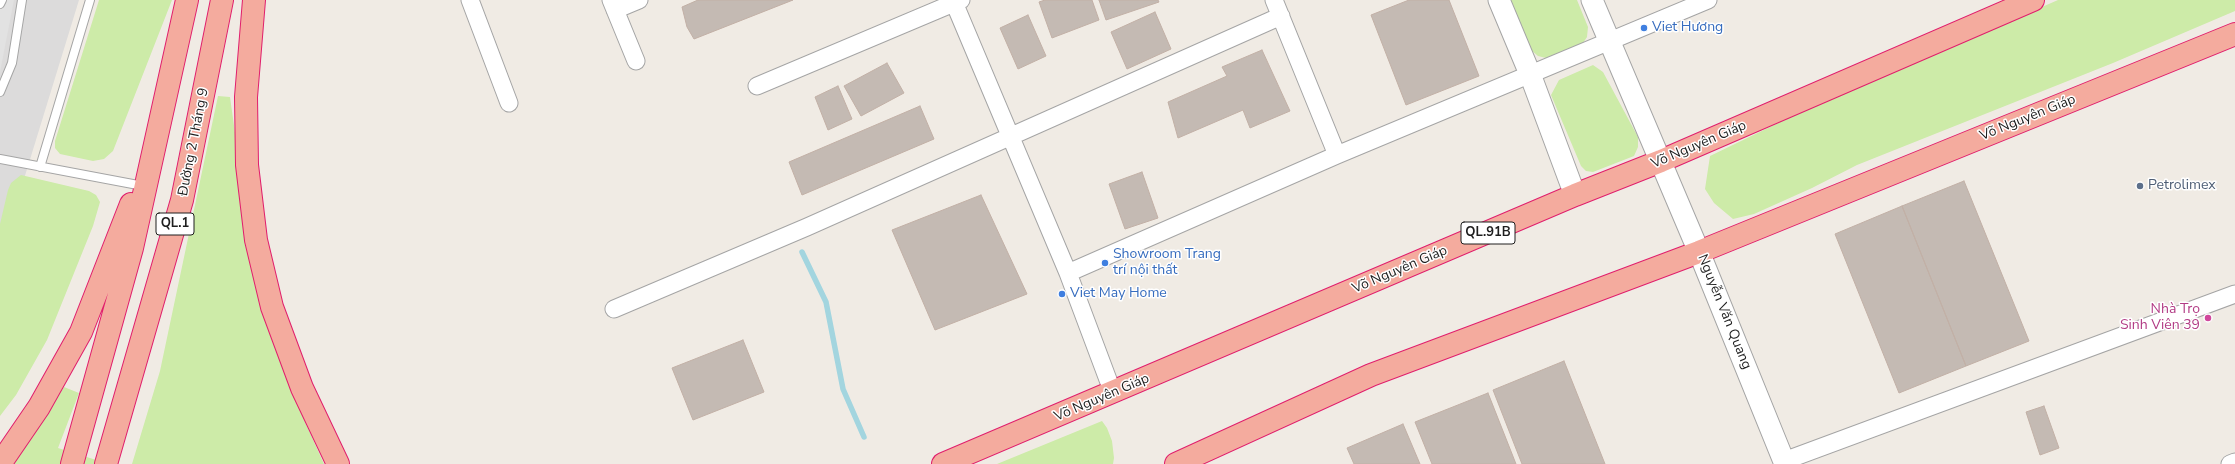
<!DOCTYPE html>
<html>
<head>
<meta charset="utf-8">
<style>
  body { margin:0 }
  canvas { display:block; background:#f0ebe4 }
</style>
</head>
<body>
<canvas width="2235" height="464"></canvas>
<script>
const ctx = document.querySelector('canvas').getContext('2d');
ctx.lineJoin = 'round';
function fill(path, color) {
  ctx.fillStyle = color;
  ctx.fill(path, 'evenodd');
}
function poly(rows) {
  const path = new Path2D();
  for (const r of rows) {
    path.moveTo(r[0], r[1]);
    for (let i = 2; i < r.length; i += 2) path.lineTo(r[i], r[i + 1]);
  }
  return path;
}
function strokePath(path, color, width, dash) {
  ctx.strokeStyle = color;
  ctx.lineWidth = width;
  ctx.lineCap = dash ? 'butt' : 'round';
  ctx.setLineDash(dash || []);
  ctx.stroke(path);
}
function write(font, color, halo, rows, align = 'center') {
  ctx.font = font + ' "Nunito Sans",sans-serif';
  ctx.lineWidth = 3;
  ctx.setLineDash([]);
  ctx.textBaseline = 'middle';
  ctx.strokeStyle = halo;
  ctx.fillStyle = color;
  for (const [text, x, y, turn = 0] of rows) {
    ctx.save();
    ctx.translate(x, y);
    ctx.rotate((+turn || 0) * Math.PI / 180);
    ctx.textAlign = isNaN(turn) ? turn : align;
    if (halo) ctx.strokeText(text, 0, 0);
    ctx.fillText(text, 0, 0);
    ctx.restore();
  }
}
fill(poly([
  [0,0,79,0,0,257]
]), '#dcdbdb');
fill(poly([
  [99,0,172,0,113,151,104,159,93,161,60,154,55,148,55,141],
  [1510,0,1577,0,1588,27,1587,37,1581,46,1546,58,1538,56,1531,50],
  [2058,0,2235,0,2235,11,2113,63,1857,165,1812,188,1754,214,1733,219,1714,203,1705,189,1710,156,1799,113],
  [1593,65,1603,72,1638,137,1638,147,1634,156,1593,172,1586,171,1581,166,1551,95,1559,80],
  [218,96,230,97,250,240,267,309,306,424,324,464,132,464,160,371],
  [21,175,89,191,96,195,100,202,93,226,47,340,16,395,0,416,0,224,8,190,11,183],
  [64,387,79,393,58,448,109,464,11,464,26,446],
  [1102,421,1107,428,1112,441,1114,458,1113,464,997,464]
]), '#cdeba8');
fill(poly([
  [0,0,14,0,0,72]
]), '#e2e2e2');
strokePath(poly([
  [802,252,826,302,843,389,864,437]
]), '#a3d5df', 5.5);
const building = poly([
  [698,0,793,0,694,39,687,27,682,7,698,0],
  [1045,0,1092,0,1099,20,1052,38,1039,2,1045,0],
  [1099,0,1158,0,1159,2,1106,20,1099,0],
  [1409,0,1449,0,1479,76,1406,105,1371,15,1409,0],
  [1155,12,1171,49,1127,69,1111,32,1155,12],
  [1028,15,1046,56,1018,69,1000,28,1028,15],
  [1262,50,1290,111,1250,128,1243,110,1178,138,1168,102,1227,76,1222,67,1262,50],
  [887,63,904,93,861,116,844,86,887,63],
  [838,86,852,119,828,130,815,97,838,86],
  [920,106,934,139,802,195,789,162,920,106],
  [1142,172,1158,218,1125,229,1109,184,1142,172],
  [1964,181,2029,341,1966,366,1902,206,1964,181],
  [981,195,1027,294,935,330,892,230,981,195],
  [1902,206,1966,366,1899,393,1835,234,1902,206],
  [743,340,764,392,693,420,672,368,743,340],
  [1564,361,1605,464,1522,464,1493,390,1564,361],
  [1488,393,1516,464,1432,464,1415,422,1488,393],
  [2044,406,2059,448,2040,455,2026,412,2044,406],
  [1403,424,1420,464,1354,464,1347,448,1403,424]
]);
fill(building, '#c4bab3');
strokePath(building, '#c2b0a6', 1);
const service = poly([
  [0,4,2,0],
  [0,92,12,63,22,0],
  [0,159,138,185],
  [40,167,90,0]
]);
const minor = poly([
  [470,0,509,103],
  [611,0,636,61],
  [953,0,1068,273,1113,393],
  [1274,0,1337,155],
  [615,10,639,0],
  [757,86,961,0],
  [1068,273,1337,155,1708,0],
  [614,309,807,227,1281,16],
  [1784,461,2235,294],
  [2230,464,2235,462]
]);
const tertiary = poly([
  [1499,0,1530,74,1575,195],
  [1592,0,1699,252,1785,464]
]);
const trunk = poly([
  [254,0,246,97,247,165,256,240,272,307,302,388,338,464],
  [0,464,39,407,81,332,131,204],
  [72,464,132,248,187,0],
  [106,464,182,200,222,0],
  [943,464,1575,195,1661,161,2033,0],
  [1176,464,1371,375,1699,252,2235,34]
]);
strokePath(service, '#a5a5a5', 10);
strokePath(minor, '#a5a5a5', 19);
strokePath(tertiary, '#a5a5a5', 23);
strokePath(trunk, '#e01e6c', 24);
strokePath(service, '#fff', 8);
strokePath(minor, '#fff', 17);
strokePath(tertiary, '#fff', 21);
strokePath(trunk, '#f4ab9e', 22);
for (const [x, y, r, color] of [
  [1644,28,4,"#3f7fe0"],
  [2140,186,4,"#5c6f8a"],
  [1105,263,4,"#3f7fe0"],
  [1062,294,4,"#3f7fe0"],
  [2208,318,4,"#d1479c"]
]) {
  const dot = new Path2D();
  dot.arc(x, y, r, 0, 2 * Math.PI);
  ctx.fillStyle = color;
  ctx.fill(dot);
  strokePath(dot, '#fff', 1.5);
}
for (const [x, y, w] of [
  [175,224,38],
  [1488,233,54]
]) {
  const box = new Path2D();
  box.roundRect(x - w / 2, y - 11, w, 22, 3);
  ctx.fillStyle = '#fff';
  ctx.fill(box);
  strokePath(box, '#1e1e1e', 1);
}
write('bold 13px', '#1e1e1e', null, [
  ["QL.1",175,224],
  ["QL.91B",1488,233]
]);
write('14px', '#366cbe', '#fff', [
  ["Viet Hương",1652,28],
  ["Showroom Trang",1113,255],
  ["trí nội thất",1113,271],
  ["Viet May Home",1070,294]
], 'left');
write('14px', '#1e1e1e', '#fff', [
  ["Võ Nguyên Giáp",2028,118,-22],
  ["Đường 2 Tháng 9",194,142,-79],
  ["Võ Nguyên Giáp",1699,145,-23],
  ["Võ Nguyên Giáp",1400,270,-23],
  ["Nguyễn Văn Quang",1724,312,68],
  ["Võ Nguyên Giáp",1102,398,-23]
]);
write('14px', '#4e5e75', '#fff', [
  ["Petrolimex",2148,186]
], 'left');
write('14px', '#b23c85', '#fff', [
  ["Nhà Trọ",2200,310],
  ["Sinh Viên 39",2200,326]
], 'right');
</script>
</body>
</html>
